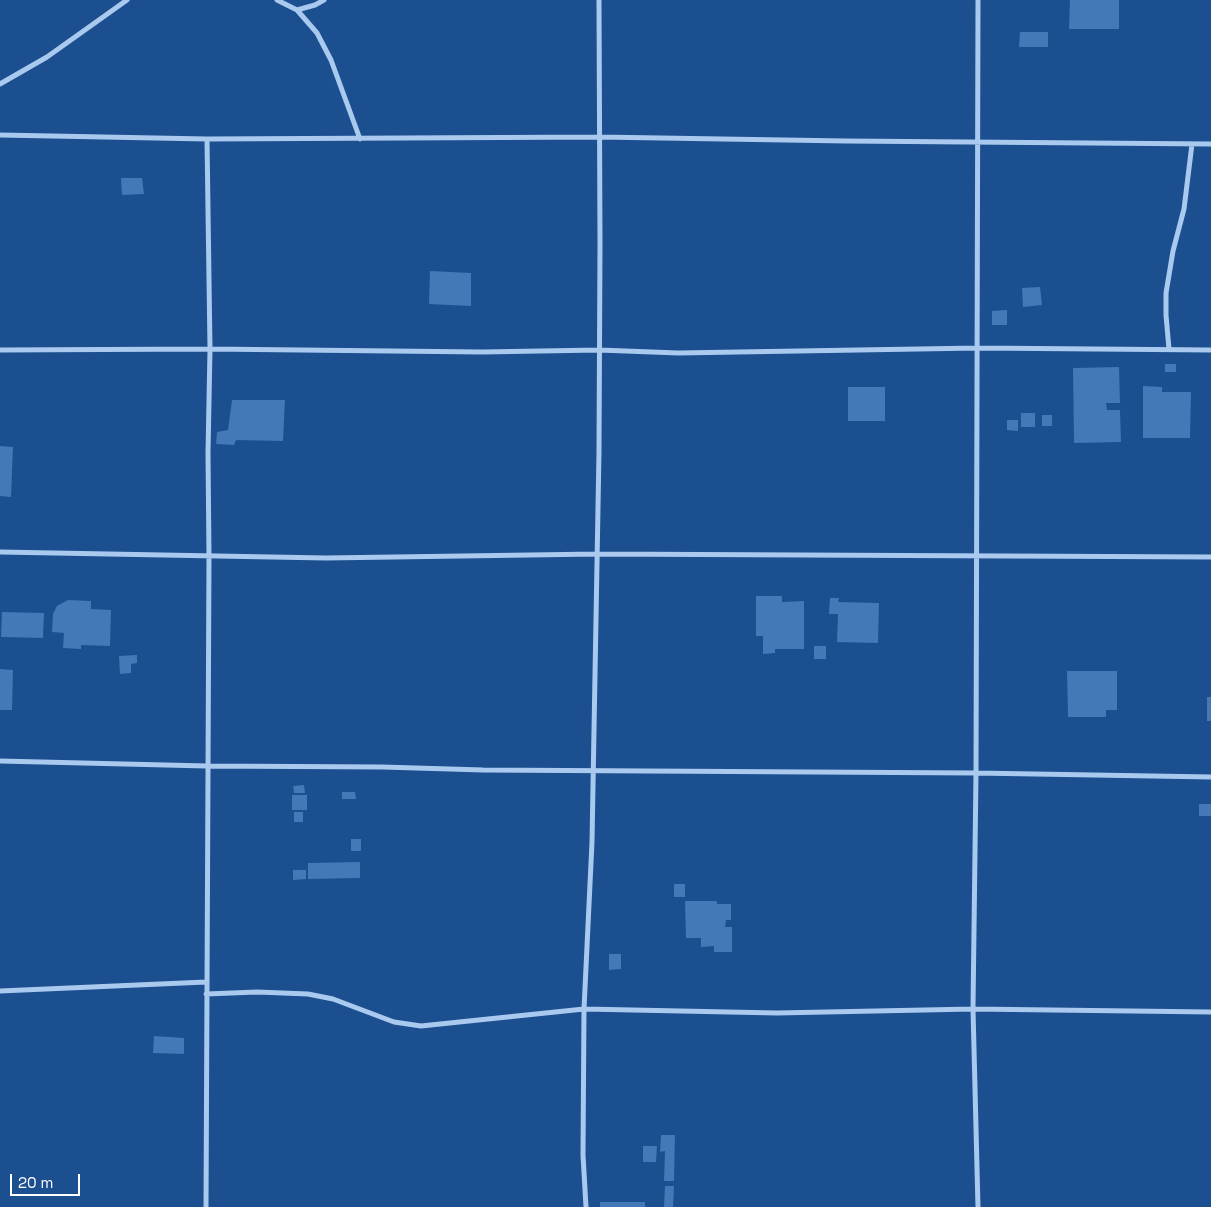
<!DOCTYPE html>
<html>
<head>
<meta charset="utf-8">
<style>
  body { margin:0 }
  #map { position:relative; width:1211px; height:1207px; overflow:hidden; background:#1b4f8f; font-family:"Space Grotesk",sans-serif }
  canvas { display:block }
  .scale { position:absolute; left:10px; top:1174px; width:70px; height:22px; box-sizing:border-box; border:2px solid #fff; border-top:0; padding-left:6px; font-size:15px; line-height:18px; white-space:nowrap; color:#fff; -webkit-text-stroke:4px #1b4f8f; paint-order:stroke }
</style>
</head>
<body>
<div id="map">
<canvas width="1211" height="1207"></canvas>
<div class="scale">20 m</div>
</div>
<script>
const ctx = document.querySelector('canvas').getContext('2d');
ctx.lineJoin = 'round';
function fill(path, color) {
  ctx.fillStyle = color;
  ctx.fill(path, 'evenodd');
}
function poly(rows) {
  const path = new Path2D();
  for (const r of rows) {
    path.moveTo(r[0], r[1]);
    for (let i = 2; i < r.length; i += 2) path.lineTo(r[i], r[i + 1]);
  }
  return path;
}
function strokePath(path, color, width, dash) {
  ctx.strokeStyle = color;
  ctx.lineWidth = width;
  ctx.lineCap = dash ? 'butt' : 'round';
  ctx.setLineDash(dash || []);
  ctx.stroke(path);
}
fill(poly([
  [1070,0,1119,0,1119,29,1069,29],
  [1020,32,1048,32,1048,47,1019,47],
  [121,178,142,178,144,194,122,195],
  [430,271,471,273,471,306,429,304],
  [1040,287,1042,305,1023,307,1022,288],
  [1007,310,1007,325,992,325,992,311],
  [1165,364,1176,364,1176,372,1165,372],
  [1119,367,1120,403,1106,403,1107,410,1120,410,1121,442,1074,443,1073,368],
  [1143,386,1162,387,1162,392,1191,392,1190,438,1143,438],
  [848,387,885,387,885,421,848,421],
  [232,400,285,400,283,441,236,440,234,445,216,444,217,432,228,430],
  [1021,413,1035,413,1035,427,1021,427],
  [1042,415,1052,415,1052,426,1042,426],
  [1007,420,1018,420,1018,431,1007,430],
  [0,446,13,447,11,497,0,496],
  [756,596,782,596,782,602,804,601,804,649,775,649,775,653,763,654,763,636,756,636],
  [830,598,839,598,838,602,879,603,878,643,837,642,838,614,829,614],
  [68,600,91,601,91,609,111,610,110,646,81,645,81,649,63,648,64,633,52,632,53,614,57,606],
  [2,612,44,613,43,638,1,637],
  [814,646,826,646,826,659,814,659],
  [137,655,137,663,131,664,131,673,120,674,119,656],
  [0,669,13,670,12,710,0,710],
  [1067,671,1117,671,1117,710,1106,710,1106,717,1068,717],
  [1207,697,1211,697,1211,721,1207,721],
  [304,785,305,793,294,793,293,786],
  [342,792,355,792,356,799,342,799],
  [292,795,307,795,307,810,292,810],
  [1199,804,1211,804,1211,816,1199,816],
  [294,812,303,812,303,822,294,822],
  [351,839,361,839,361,851,351,851],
  [360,862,360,878,308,879,308,863],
  [293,870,306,870,306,879,293,880],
  [674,884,685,884,685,897,674,897],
  [685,901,717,901,717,904,731,904,731,920,726,920,725,927,732,927,732,952,714,952,714,946,701,947,701,938,686,938],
  [609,954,621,954,621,969,609,970],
  [154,1036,184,1038,184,1054,153,1053],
  [661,1135,675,1135,674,1181,664,1181,665,1151,660,1152],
  [643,1146,657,1146,656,1162,643,1162],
  [665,1186,674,1186,673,1207,664,1207],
  [600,1202,645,1202,645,1207,600,1207]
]), '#4478b7');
strokePath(poly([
  [277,0,297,10,317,33,331,60,360,139],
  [978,0,976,773,973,1009,978,1207],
  [297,10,315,5,324,0],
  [0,84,47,57,127,0],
  [0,135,207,139,599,137,846,141,1211,144],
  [1169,349,1166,315,1166,293,1173,251,1184,209,1192,144],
  [0,350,210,349,482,352,599,350,678,353,978,348,1211,350],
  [0,552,326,558,597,554,1211,557],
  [0,761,207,766,382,767,483,770,976,773,1211,777],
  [0,991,206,982],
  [206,994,257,992,308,994,333,999,394,1022,421,1026,584,1009,777,1013,973,1009,1211,1012],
  [206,1207,209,556,208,453,210,349,207,139],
  [586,1207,583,1155,584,1009,592,842,599,452,600,244,599,0]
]), '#a9c9ee', 5);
</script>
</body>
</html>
